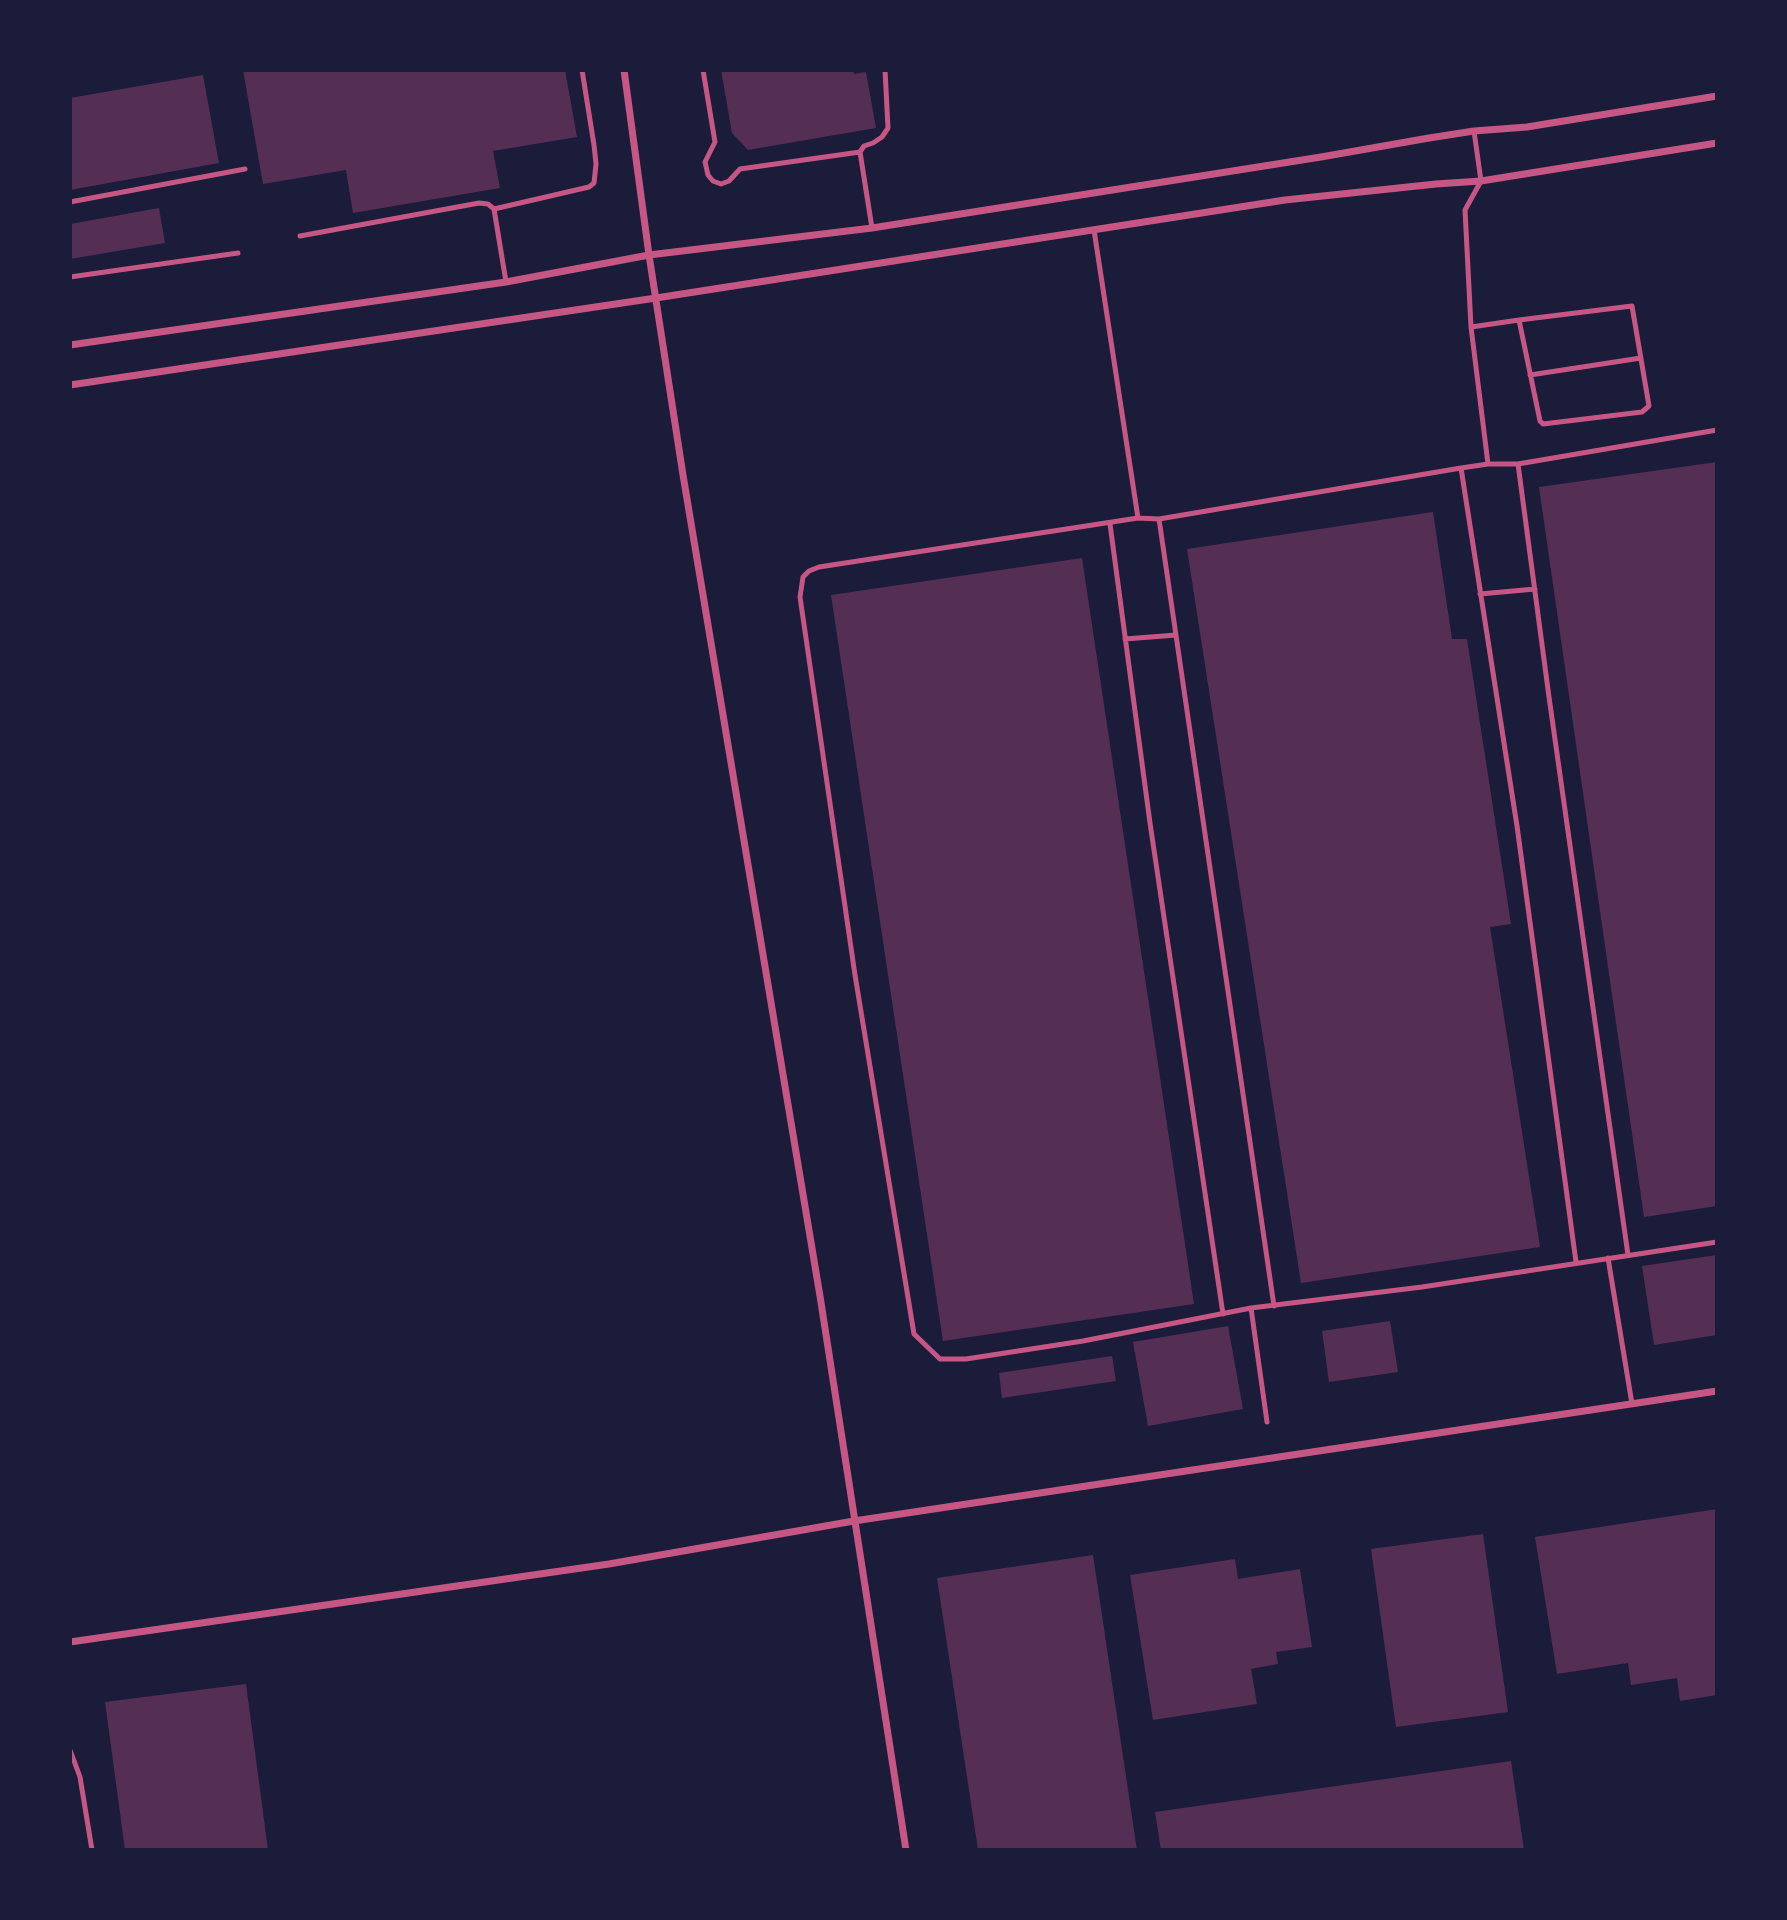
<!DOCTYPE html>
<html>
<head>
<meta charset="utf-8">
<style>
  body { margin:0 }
  #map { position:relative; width:1787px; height:1920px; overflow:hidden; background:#1b1b3a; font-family:Inter,sans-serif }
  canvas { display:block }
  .frame { position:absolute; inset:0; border:72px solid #1b1b3a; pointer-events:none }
</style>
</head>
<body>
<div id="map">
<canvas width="1787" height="1920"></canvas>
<div class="frame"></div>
</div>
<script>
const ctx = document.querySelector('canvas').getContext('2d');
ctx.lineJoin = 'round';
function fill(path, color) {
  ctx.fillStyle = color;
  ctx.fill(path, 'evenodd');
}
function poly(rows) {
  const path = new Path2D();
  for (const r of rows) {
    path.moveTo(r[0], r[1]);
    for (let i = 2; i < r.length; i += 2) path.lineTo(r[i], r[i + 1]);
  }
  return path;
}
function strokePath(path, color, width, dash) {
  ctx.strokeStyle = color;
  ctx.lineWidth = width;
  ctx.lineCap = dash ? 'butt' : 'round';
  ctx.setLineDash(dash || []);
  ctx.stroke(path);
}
fill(poly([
  [243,70,565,70,577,137,493,151,500,188,353,213,346,170,263,184],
  [721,70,853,70,854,74,866,72,876,128,748,150,732,133],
  [203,75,219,163,70,190,70,98],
  [159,208,165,243,70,259,70,224],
  [1717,462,1717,1206,1644,1217,1539,487],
  [1433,512,1452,639,1467,639,1511,924,1490,927,1540,1247,1301,1283,1187,549],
  [1082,558,1194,1304,943,1341,831,595],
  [1717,1255,1717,1335,1654,1345,1642,1266],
  [1390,1321,1398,1372,1329,1382,1322,1331],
  [1228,1326,1243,1409,1148,1426,1133,1342],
  [1112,1356,1116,1381,1002,1398,999,1373],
  [1717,1509,1717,1695,1680,1701,1677,1678,1631,1685,1628,1663,1557,1674,1535,1537],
  [1483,1534,1508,1712,1396,1727,1371,1549],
  [1093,1555,1137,1850,978,1850,937,1578],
  [1235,1559,1238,1579,1300,1569,1312,1647,1276,1652,1278,1664,1251,1669,1257,1704,1153,1720,1130,1575],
  [246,1684,268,1850,125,1850,105,1702],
  [1511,1761,1524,1850,1161,1850,1155,1812]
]), '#542f53');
strokePath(poly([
  [703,70,715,142,705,162,708,175,713,181,721,184,729,181,740,169,860,152],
  [1474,131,1481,181,1465,210,1471,327,1488,464],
  [70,202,245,169],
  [494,209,589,187,594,183,596,164,594,145,582,70],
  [872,228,860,152,864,146,873,143,882,137,888,128,885,70],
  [1094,230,1138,518],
  [300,236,479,203,488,204,494,209,506,282],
  [70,277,238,253],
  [1471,327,1519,320,1632,306,1649,406,1642,412,1543,424,1540,421,1519,320],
  [1530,375,1641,358],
  [1717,430,1518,464,1488,464,1461,468,1159,519,1138,518,819,567,809,571,803,577,800,597,855,975,914,1334,940,1359,966,1359,1083,1341,1251,1308,1422,1287,1717,1242],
  [1518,464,1549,697,1628,1255],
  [1461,468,1517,826,1576,1262],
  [1159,519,1274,1306],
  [1110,524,1150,823,1223,1314],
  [1480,594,1535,589],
  [1125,639,1176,635],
  [1608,1258,1632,1404],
  [1251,1308,1267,1422],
  [70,1750,80,1777,92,1850]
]), '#c65784', 5);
strokePath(poly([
  [624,70,649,255,683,475,820,1296,906,1850],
  [70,345,506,282,649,255,872,228,1321,157,1429,138,1474,131,1527,127,1717,96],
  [70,385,656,298,1285,200,1436,184,1481,181,1717,143],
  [70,1642,609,1564,854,1521,1717,1391]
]), '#c65784', 7);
</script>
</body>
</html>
